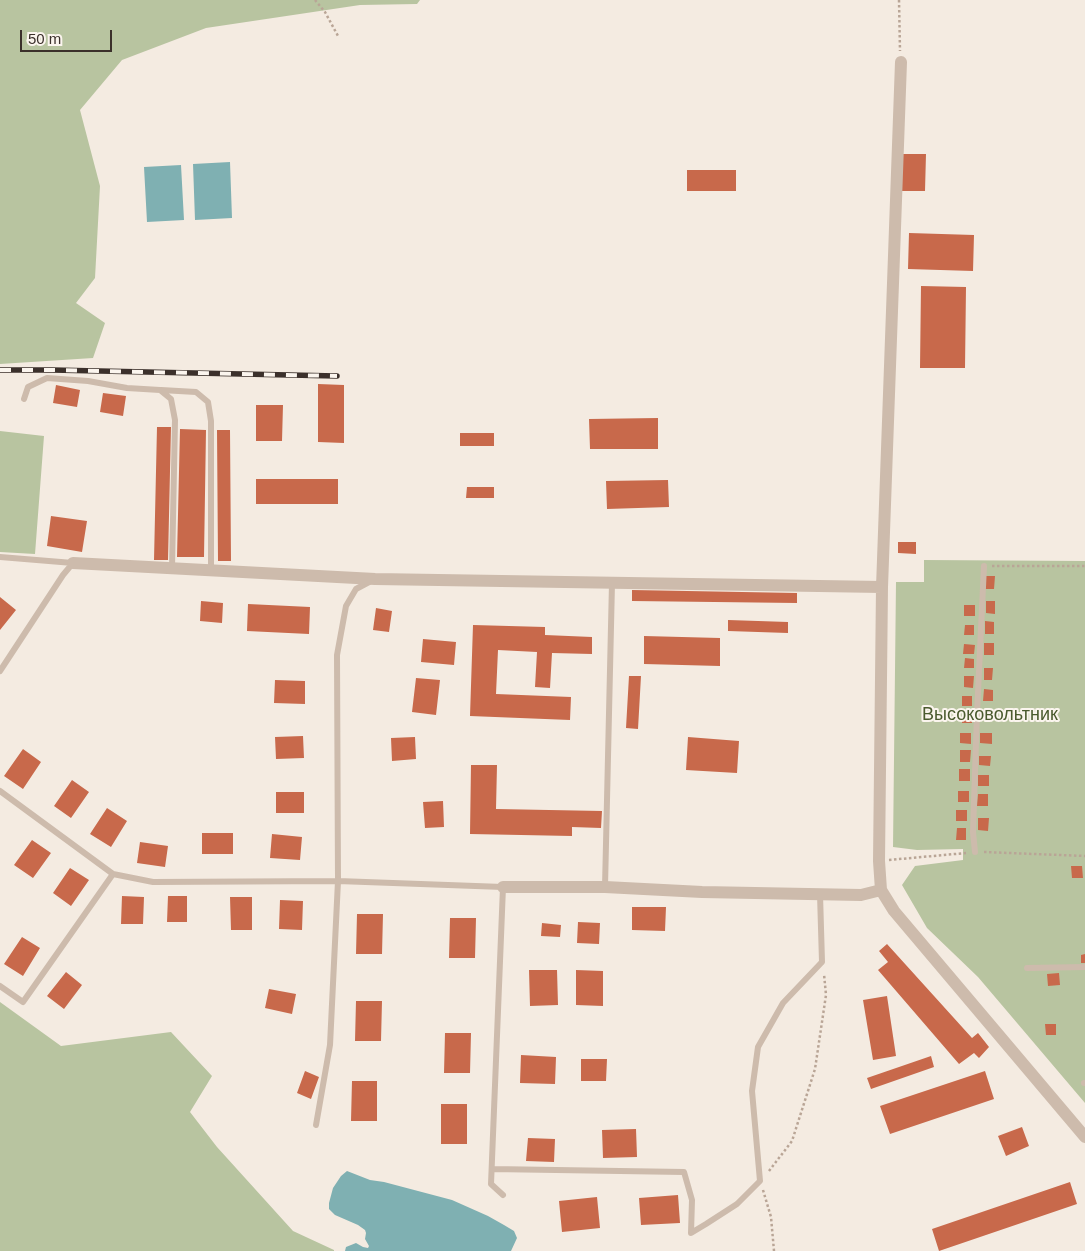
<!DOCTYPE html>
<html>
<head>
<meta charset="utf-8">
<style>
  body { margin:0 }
  #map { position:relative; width:1085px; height:1251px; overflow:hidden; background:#f4ebe1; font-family:Helvetica,sans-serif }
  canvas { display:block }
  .scale { position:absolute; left:20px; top:30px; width:92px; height:22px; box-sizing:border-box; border:2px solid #3b302b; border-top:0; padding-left:6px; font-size:15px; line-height:18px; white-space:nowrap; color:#3b302b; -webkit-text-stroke:4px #fbf5ee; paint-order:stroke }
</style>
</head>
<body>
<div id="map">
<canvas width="1085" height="1251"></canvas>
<div class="scale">50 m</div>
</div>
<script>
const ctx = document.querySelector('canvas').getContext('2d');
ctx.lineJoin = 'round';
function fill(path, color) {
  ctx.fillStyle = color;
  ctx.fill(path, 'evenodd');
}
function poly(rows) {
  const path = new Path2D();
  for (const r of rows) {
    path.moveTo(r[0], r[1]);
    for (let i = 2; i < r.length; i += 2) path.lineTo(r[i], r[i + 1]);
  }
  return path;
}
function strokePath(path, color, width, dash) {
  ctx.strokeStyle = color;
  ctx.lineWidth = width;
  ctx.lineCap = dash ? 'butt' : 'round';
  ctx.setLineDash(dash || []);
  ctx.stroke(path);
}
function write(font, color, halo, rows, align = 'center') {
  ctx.font = font + ' Helvetica,sans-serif';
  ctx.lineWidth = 4;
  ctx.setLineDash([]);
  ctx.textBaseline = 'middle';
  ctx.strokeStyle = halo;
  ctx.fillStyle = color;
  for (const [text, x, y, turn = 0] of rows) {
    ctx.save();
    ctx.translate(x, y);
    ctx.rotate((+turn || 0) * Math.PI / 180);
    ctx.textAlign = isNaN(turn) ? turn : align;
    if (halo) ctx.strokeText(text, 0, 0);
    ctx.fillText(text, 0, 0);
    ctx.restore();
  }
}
fill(poly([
  [0,0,420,0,417,4,360,5,206,28,122,60,80,110,100,186,95,278,76,303,105,323,93,358,0,364],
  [0,431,44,436,35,554,0,552],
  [924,560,1085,561,1085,1103,978,977,927,928,902,885,915,866,963,860,963,849,917,850,893,847,896,582,924,582],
  [0,1002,61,1046,171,1032,212,1076,190,1112,217,1147,293,1231,334,1250,334,1251,0,1251]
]), '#b8c4a0');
fill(poly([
  [230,162,232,218,195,220,193,164],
  [181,165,184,220,147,222,144,167],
  [347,1171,370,1180,384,1182,452,1200,488,1216,504,1225,514,1231,517,1238,511,1251,345,1251,346,1247,356,1243,363,1247,368,1248,369,1246,365,1239,366,1233,365,1230,358,1225,335,1215,329,1209,329,1203,333,1188,341,1176]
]), '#7fb0b2');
fill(poly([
  [902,154,926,154,925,191,901,191],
  [687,170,736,170,736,191,687,191],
  [909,233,974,235,973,271,908,269],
  [921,286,966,287,965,368,920,368],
  [318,384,344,385,344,443,318,442],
  [56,385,80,390,77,407,53,403],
  [103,393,126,396,123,416,100,412],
  [256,405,283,405,282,441,256,441],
  [658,418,658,449,590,449,589,419],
  [157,427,171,427,168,560,154,560],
  [180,429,206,430,204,557,177,557],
  [217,430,230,430,231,561,218,561],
  [460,433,494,433,494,446,460,446],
  [256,479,338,479,338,504,256,504],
  [668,480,669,507,607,509,606,481],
  [467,487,494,487,494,498,466,498],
  [51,516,87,521,82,552,47,546],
  [898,542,916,542,916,554,898,553],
  [986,576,995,576,994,589,985,589],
  [632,590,797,593,797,603,632,601],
  [0,597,16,610,0,630],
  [201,601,223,603,222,623,200,621],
  [986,601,995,601,995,614,986,613],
  [248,604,310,607,309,634,247,631],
  [964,605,975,605,975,616,964,616],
  [376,608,392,611,389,632,373,630],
  [728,620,788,622,788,633,728,631],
  [985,621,994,622,994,634,985,634],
  [473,625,545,627,545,635,592,637,592,654,552,653,550,688,535,687,537,652,498,650,496,694,571,697,570,720,470,716],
  [965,625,974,625,974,635,964,635],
  [644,636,720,638,720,666,644,664],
  [423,639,456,642,454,665,421,662],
  [984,643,994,643,994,655,984,655],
  [964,644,975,645,974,654,963,654],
  [965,658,974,659,974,668,964,668],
  [984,668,993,668,992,680,984,680],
  [629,676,641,676,638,729,626,728],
  [964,676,974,676,973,688,964,687],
  [416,678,440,680,436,715,412,712],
  [275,680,305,681,305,704,274,703],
  [984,689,993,690,993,701,983,701],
  [962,696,972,696,972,706,962,706],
  [962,713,972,713,972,723,962,723],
  [960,733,971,733,971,744,960,743],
  [980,733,992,733,992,744,980,743],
  [303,736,304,758,276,759,275,737],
  [415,737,416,759,392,761,391,738],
  [688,737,739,741,737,773,686,770],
  [23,749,41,762,23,789,4,776],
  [960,750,971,750,970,762,960,762],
  [979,756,991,756,990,766,979,765],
  [471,765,497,765,496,809,602,811,601,828,572,827,572,836,470,834],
  [959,769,970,769,970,781,959,781],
  [978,775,989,775,989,786,978,786],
  [72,780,89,792,71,818,54,806],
  [958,791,969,791,969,802,958,802],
  [276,792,304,792,304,813,276,813],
  [978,794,988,794,988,806,977,806],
  [443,801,444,827,425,828,423,802],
  [107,808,127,821,111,847,90,834],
  [956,810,967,810,967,821,956,821],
  [978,818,989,818,988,831,978,830],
  [957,828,966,828,966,840,956,840],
  [202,833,233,833,233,854,202,854],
  [272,834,302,837,300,860,270,858],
  [32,840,51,853,33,878,14,865],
  [140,842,168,846,165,867,137,863],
  [1071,866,1082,866,1083,878,1072,878],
  [70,868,89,880,71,906,53,893],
  [122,896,144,897,143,924,121,924],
  [168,896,187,896,187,922,167,922],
  [230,897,252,897,252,930,231,930],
  [280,900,303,901,302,930,279,929],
  [632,907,666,907,665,931,632,930],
  [357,914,383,914,382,954,356,954],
  [450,918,476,918,475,958,449,958],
  [578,922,600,923,599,944,577,943],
  [542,923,561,925,560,937,541,936],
  [22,937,40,948,23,976,4,964],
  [887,944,972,1038,978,1033,989,1047,979,1058,974,1053,959,1064,878,970,888,962,879,951],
  [1085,954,1085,963,1081,963,1081,955],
  [529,970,557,970,558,1005,530,1006],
  [576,970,603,971,603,1006,576,1005],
  [66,972,82,985,64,1009,47,996],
  [1059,973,1060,985,1048,986,1047,974],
  [269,989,296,994,292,1014,265,1008],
  [887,996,896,1056,873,1060,863,1000],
  [356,1001,382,1001,381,1041,355,1041],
  [1045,1024,1056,1024,1056,1035,1046,1035],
  [445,1033,471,1033,470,1073,444,1073],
  [521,1055,556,1057,555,1084,520,1083],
  [931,1056,934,1067,871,1089,867,1078],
  [581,1059,607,1059,606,1081,581,1081],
  [305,1071,319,1077,311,1099,297,1093],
  [985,1071,994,1099,890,1134,880,1106],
  [352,1081,377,1081,377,1121,351,1121],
  [441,1104,467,1104,467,1144,441,1144],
  [1022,1127,1029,1146,1006,1156,998,1136],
  [636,1129,637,1157,603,1158,602,1130],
  [528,1138,555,1139,554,1162,526,1161],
  [1070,1182,1077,1204,939,1251,932,1229],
  [678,1195,680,1223,641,1225,639,1198],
  [597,1197,600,1228,562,1232,559,1201]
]), '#c8694b');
strokePath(poly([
  [315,0,325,12,338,36],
  [899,0,900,51],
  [992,566,1085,566],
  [984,852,1085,856],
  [889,860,966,853],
  [769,1171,792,1141,815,1069,826,995,824,974],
  [763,1190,771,1217,774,1251]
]), '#b9a596', 2.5, [2.5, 2.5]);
strokePath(poly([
  [161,390,196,392,208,402,211,421,211,570],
  [24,399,28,387,47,378,88,381,127,388,160,390,171,399,175,420,172,568],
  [0,557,73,563],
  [0,671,63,575,73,563],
  [0,791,113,874,153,882,338,881,503,887,491,1184,503,1195],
  [975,852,973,832,977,713,984,566],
  [605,887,612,583],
  [1027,968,1085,967],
  [0,986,23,1002,113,874],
  [1084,1083,1085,1083],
  [316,1125,330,1045,338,881,337,655,346,606,356,589,371,581],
  [492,1169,684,1172,692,1200,691,1233,706,1224,737,1204,760,1181,752,1091,758,1047,783,1003,822,962,820,894]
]), '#cdbbac', 6);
strokePath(poly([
  [901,62,882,587,879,861,881,890,894,911,1085,1137],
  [73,563,375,579,882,587],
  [503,887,605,887,702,892,861,895,881,890]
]), '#cdbbac', 12);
const rail = poly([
  [0,370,52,370,337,376]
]);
strokePath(rail, '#3b302b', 5.5);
strokePath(rail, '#fbf5ee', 4, [11]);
write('18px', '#4a5a2e', '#fbf5ee', [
  ["Высоковольтник",990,715]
]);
</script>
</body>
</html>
